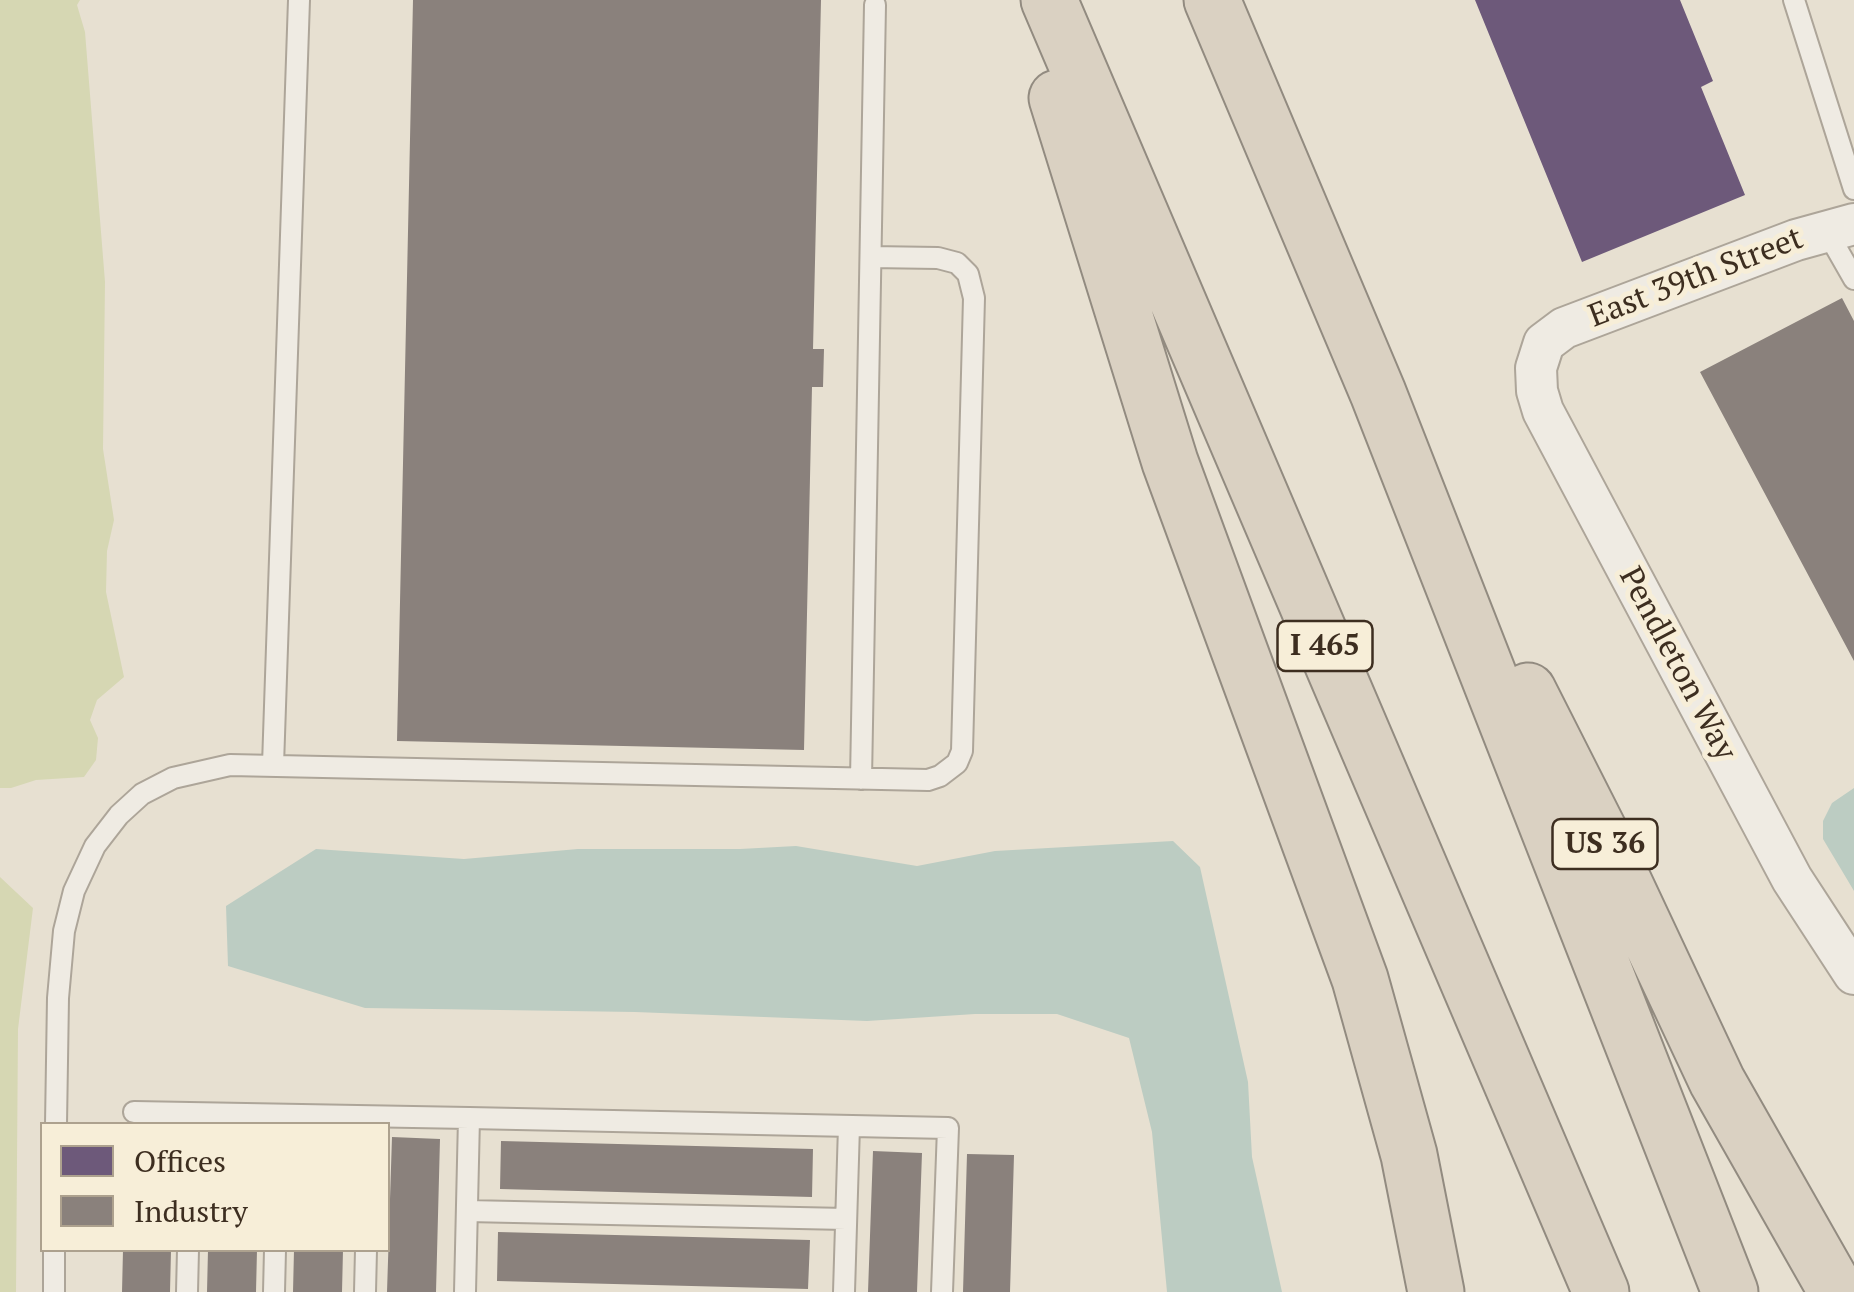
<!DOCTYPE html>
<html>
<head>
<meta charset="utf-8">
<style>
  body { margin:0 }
  #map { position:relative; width:1854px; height:1292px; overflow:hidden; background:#e7e0d1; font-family:"PT Serif",serif }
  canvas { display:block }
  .legend { position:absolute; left:40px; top:1122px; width:350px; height:130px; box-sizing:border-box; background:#f7eed8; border:2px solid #ada18e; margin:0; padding:12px 18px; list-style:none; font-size:30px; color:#3d2e20 }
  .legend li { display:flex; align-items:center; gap:20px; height:50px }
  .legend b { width:50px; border:2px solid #ada18e }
</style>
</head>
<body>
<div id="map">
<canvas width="1854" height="1292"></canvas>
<ul class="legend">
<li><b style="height:28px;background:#6d597a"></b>Offices</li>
<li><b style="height:28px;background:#8a817c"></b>Industry</li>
</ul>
</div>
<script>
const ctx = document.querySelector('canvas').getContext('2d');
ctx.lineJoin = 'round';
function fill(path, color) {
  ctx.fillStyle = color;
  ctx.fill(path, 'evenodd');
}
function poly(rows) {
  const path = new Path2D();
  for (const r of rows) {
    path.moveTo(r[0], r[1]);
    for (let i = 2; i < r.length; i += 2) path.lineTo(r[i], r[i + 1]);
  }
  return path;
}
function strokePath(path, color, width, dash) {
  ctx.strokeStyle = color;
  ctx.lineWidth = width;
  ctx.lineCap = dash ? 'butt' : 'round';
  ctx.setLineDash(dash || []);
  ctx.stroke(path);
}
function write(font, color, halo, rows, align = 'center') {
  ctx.font = font + ' "PT Serif",serif';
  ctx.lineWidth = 10;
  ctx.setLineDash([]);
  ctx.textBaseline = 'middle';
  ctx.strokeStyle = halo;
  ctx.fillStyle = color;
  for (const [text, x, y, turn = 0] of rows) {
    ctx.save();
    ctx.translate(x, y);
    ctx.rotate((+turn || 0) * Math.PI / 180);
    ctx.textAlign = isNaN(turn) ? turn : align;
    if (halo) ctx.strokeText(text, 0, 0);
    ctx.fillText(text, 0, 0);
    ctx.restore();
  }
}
fill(poly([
  [0,0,80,0,77,5,85,32,105,282,103,449,114,520,107,551,106,592,124,677,97,700,90,720,98,738,96,760,84,777,36,780,11,788,0,788],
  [0,877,33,908,18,1029,16,1292,0,1292]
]), '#d6d7b3');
fill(poly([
  [1854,788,1854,891,1823,839,1823,821,1832,803],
  [1173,841,1200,867,1248,1082,1252,1157,1282,1292,1167,1292,1152,1132,1129,1038,1057,1014,975,1014,867,1021,635,1012,365,1008,228,966,226,906,316,849,464,859,578,849,740,849,796,846,917,866,995,851]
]), '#bcccc2');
fill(poly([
  [1475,0,1680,0,1713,81,1701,87,1745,195,1582,262]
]), '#6d597a');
fill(poly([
  [413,0,821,0,813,349,824,349,823,387,812,387,804,750,397,741],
  [1842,298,1854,321,1854,661,1700,372],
  [392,1137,440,1139,436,1292,387,1292],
  [501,1141,813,1149,812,1197,500,1189],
  [873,1151,922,1153,917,1292,868,1292],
  [967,1154,1014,1155,1010,1292,963,1292],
  [498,1232,810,1240,808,1289,497,1281],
  [123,1250,171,1250,170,1292,122,1292],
  [208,1250,257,1250,256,1292,207,1292],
  [294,1250,343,1250,342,1292,293,1292]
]), '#8a817c');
const lane = poly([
  [1794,0,1854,189],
  [1826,230,1854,279],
  [273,765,299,0],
  [861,779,875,5],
  [134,1112,469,1118,465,1292],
  [469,1118,948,1128,942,1292],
  [56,1124,58,998,64,931,74,891,95,846,119,815,142,794,173,778,230,765,928,780,940,776,957,763,962,751,974,298,968,274,957,263,938,258,871,257],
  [467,1211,846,1219],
  [54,1292,54,1250],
  [187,1292,188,1250],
  [274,1292,275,1250],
  [365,1292,366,1250],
  [844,1292,849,1126]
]);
const street = poly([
  [1854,224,1796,240,1564,328,1544,343,1536,368,1537,391,1543,411,1792,879,1854,974]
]);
const highway = poly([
  [1049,0,1601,1292],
  [1212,0,1378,393,1730,1292],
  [1057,98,1170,462,1360,979,1409,1155,1436,1292],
  [1528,691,1609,851,1717,1081,1837,1292]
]);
strokePath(lane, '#ada599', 24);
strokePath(street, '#ada599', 44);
strokePath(highway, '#928b80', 59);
strokePath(lane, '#efebe3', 20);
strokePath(street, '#efebe3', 40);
strokePath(highway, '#dad1c2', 55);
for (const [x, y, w] of [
  [1325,646,95],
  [1605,844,105]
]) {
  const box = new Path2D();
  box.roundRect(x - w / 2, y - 25, w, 50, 8);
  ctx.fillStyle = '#f7eed8';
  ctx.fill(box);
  strokePath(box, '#3d2e20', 2.5);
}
write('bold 30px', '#3d2e20', null, [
  ["I 465",1325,646],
  ["US 36",1605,844]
]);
write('32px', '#3d2e20', '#f7eed8', [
  ["East 39th Street",1696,278,-21],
  ["Pendleton Way",1677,664,62]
]);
</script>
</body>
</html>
